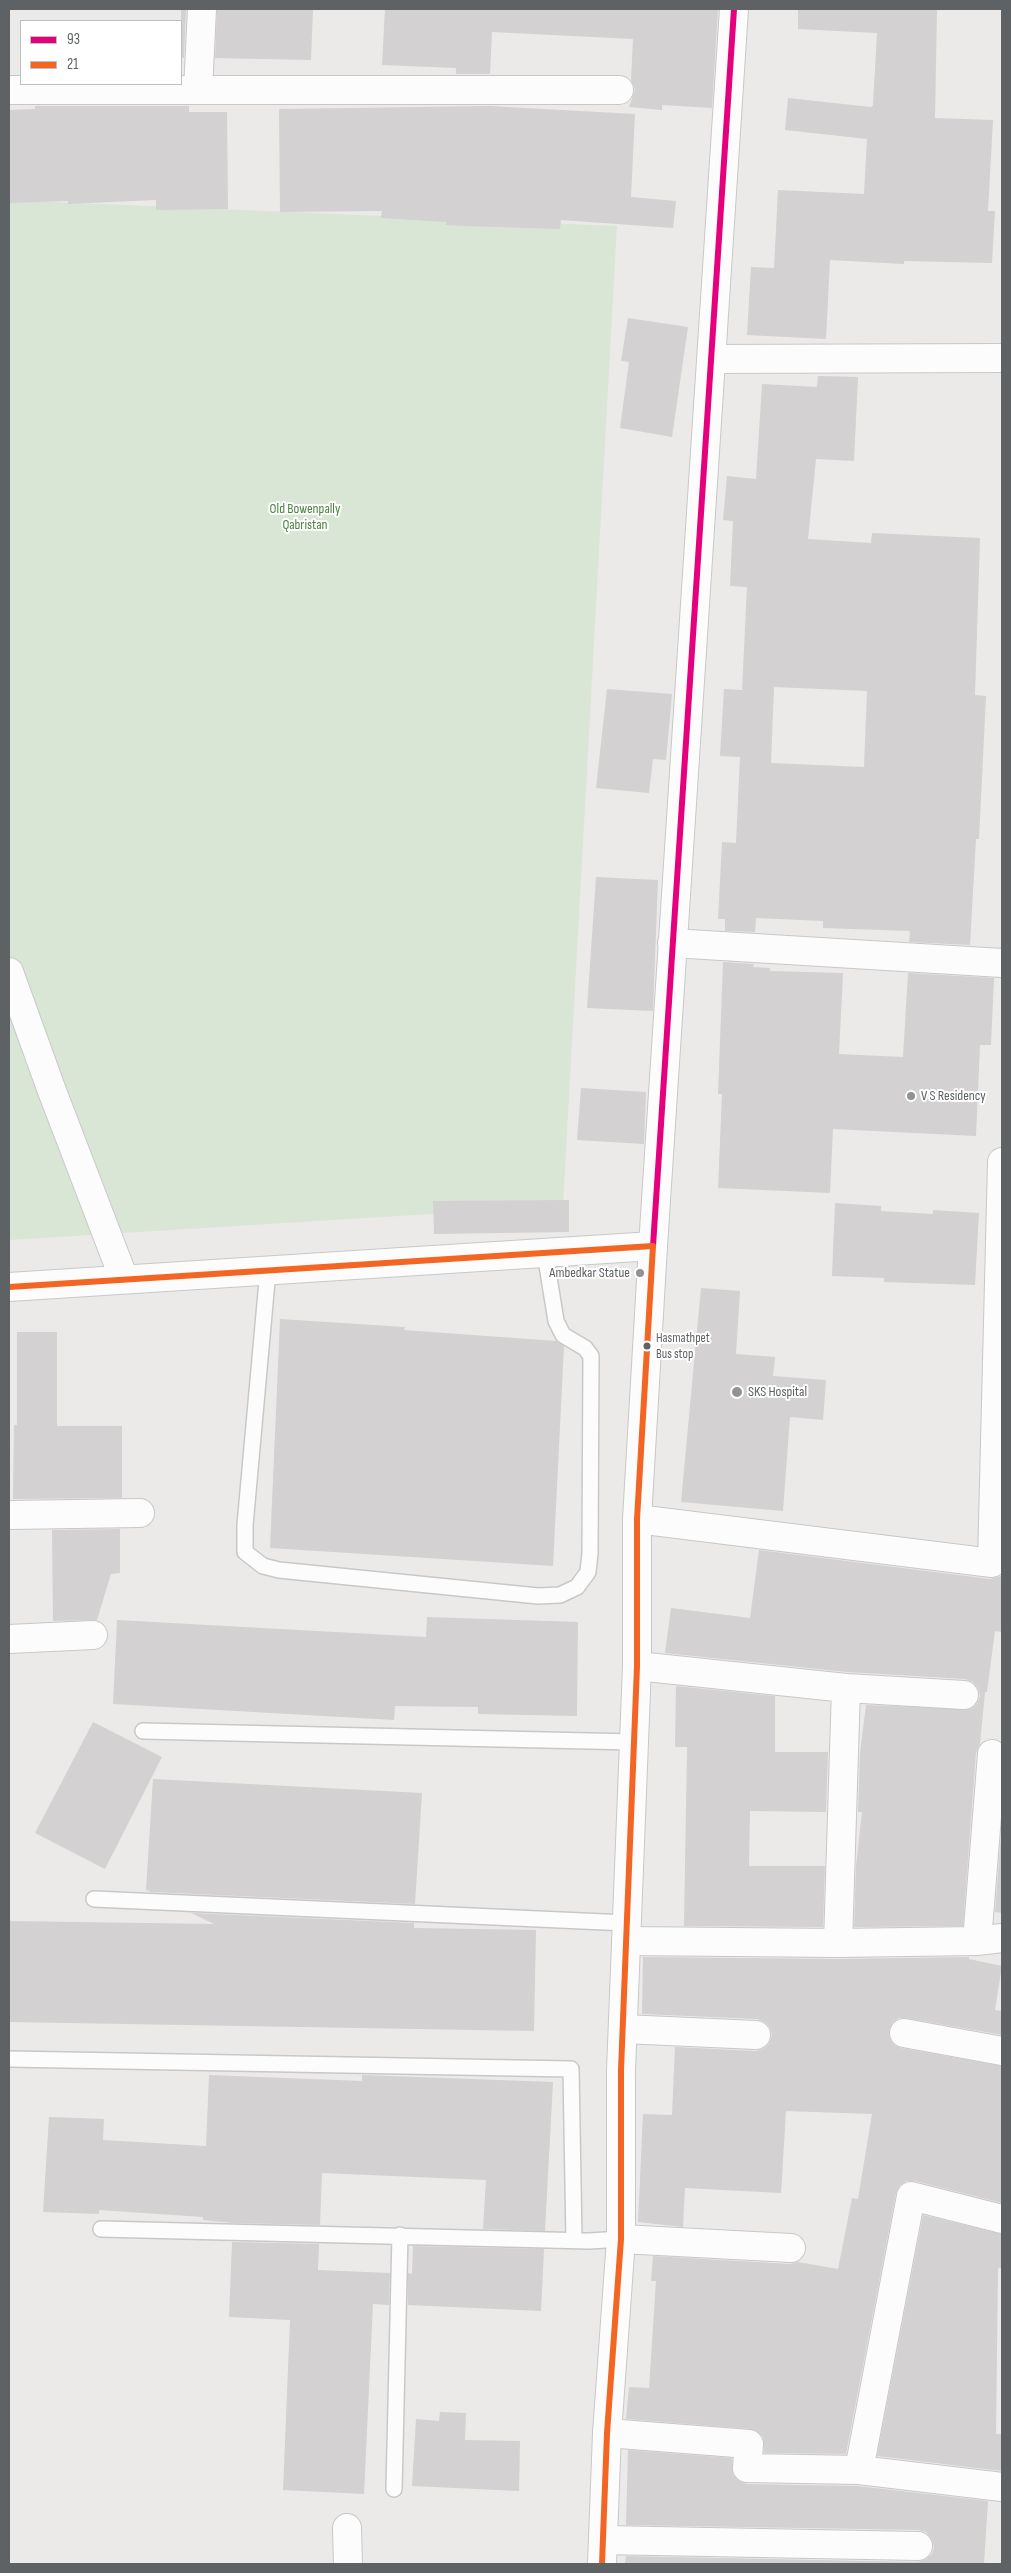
<!DOCTYPE html>
<html>
<head>
<meta charset="utf-8">
<style>
  body { margin:0 }
  #map { position:relative; width:1011px; height:2573px; overflow:hidden; background:#eceae8; font-family:"Sofia Sans Condensed",sans-serif }
  canvas { display:block }
  .frame { position:absolute; inset:0; border:10px solid #5e6265; pointer-events:none }
  .legend { position:absolute; left:20px; top:20px; width:162px; height:65px; box-sizing:border-box; background:#fff; border:1px solid #bfc0c1; margin:0; padding:6px 9px; list-style:none; font-size:15px; color:#5e6265 }
  .legend li { display:flex; align-items:center; gap:10px; height:25px }
  .legend b { width:25px; border:1px solid #bfc0c1 }
</style>
</head>
<body>
<div id="map">
<canvas width="1011" height="2573"></canvas>
<div class="frame"></div>
<ul class="legend">
<li><b style="height:6px;background:#e5007d"></b>93</li>
<li><b style="height:6px;background:#f26522"></b>21</li>
</ul>
</div>
<script>
const ctx = document.querySelector('canvas').getContext('2d');
ctx.lineJoin = 'round';
function fill(path, color) {
  ctx.fillStyle = color;
  ctx.fill(path, 'evenodd');
}
function poly(rows) {
  const path = new Path2D();
  for (const r of rows) {
    path.moveTo(r[0], r[1]);
    for (let i = 2; i < r.length; i += 2) path.lineTo(r[i], r[i + 1]);
  }
  return path;
}
function strokePath(path, color, width, dash) {
  ctx.strokeStyle = color;
  ctx.lineWidth = width;
  ctx.lineCap = dash ? 'butt' : 'round';
  ctx.setLineDash(dash || []);
  ctx.stroke(path);
}
function write(font, color, halo, rows, align = 'center') {
  ctx.font = font + ' "Sofia Sans Condensed",sans-serif';
  ctx.lineWidth = 4;
  ctx.setLineDash([]);
  ctx.textBaseline = 'middle';
  ctx.strokeStyle = halo;
  ctx.fillStyle = color;
  for (const [text, x, y, turn = 0] of rows) {
    ctx.save();
    ctx.translate(x, y);
    ctx.rotate((+turn || 0) * Math.PI / 180);
    ctx.textAlign = isNaN(turn) ? turn : align;
    if (halo) ctx.strokeText(text, 0, 0);
    ctx.fillText(text, 0, 0);
    ctx.restore();
  }
}
fill(poly([
  [9,200,617,226,563,1206,9,1240]
]), '#dae6d5');
fill(poly([
  [181,9,186,9,184,58,181,58],
  [217,9,313,9,311,60,215,58],
  [385,9,718,9,712,108,662,105,662,110,629,107,635,90,631,80,633,39,492,32,490,74,456,74,456,68,382,65],
  [798,9,937,9,935,118,993,120,988,211,995,211,992,263,904,261,904,264,830,260,826,339,747,335,751,267,774,268,778,190,864,194,867,139,785,130,788,98,871,107,873,105,877,33,798,29],
  [35,106,189,106,189,112,227,112,228,209,156,210,156,200,68,204,68,201,9,203,9,110,35,109],
  [489,106,635,114,631,197,676,201,673,228,561,220,560,229,465,226,446,225,446,222,381,218,382,211,280,212,279,109],
  [628,318,688,327,672,437,620,428,629,362,621,361],
  [818,376,858,377,854,461,816,459,808,539,871,543,872,533,980,538,975,695,986,696,979,839,976,839,970,945,909,942,910,931,823,928,823,921,756,918,755,932,725,931,725,919,718,919,722,842,736,843,740,757,720,756,724,689,742,690,747,587,730,586,733,521,723,520,727,476,756,479,762,384,817,387],
  [774,687,867,691,864,767,771,763],
  [607,689,672,694,666,760,653,759,649,793,596,788],
  [596,877,658,880,653,1011,587,1008],
  [723,962,754,964,753,967,770,968,770,971,843,973,839,1054,903,1057,908,973,994,978,991,1045,980,1045,976,1136,833,1129,830,1193,718,1188,722,1094,718,1094],
  [581,1088,646,1092,644,1144,577,1140],
  [569,1200,569,1232,434,1234,433,1201],
  [835,1203,881,1206,881,1211,933,1214,933,1210,979,1213,975,1285,884,1282,884,1278,832,1276],
  [701,1288,740,1291,736,1354,775,1357,773,1376,826,1380,823,1420,790,1417,783,1511,681,1502],
  [280,1319,405,1327,404,1330,556,1341,564,1346,553,1566,270,1548],
  [17,1332,57,1332,57,1426,122,1426,122,1498,13,1499,14,1425,17,1425],
  [120,1529,120,1573,111,1574,97,1620,53,1621,52,1530],
  [759,1550,990,1579,1002,1576,1002,1632,995,1631,987,1692,985,1692,980,1744,976,1753,963,1926,854,1927,856,1866,862,1812,858,1812,860,1753,866,1705,971,1709,977,1704,980,1696,978,1688,973,1682,965,1679,847,1672,665,1653,671,1608,750,1618],
  [427,1617,578,1622,577,1716,478,1714,478,1707,395,1706,394,1720,113,1704,117,1620,426,1637],
  [676,1686,775,1696,775,1752,828,1752,826,1812,750,1811,749,1866,825,1866,823,1927,684,1926,687,1747,675,1747],
  [93,1722,162,1757,105,1869,35,1833],
  [153,1779,422,1793,415,1904,151,1892,146,1890],
  [1002,1822,1002,1913,995,1912],
  [191,1913,414,1923,414,1928,536,1930,534,2031,9,2022,9,1921,214,1924],
  [643,1957,838,1959,969,1957,969,1959,1002,1966,995,2010,1002,2011,1002,2035,906,2018,899,2018,892,2023,889,2030,890,2039,894,2045,901,2048,1002,2066,1002,2203,915,2181,906,2181,899,2186,896,2193,846,2454,764,2453,763,2437,757,2431,751,2429,626,2419,629,2387,649,2388,656,2281,651,2281,653,2256,790,2264,798,2262,838,2269,852,2198,858,2199,872,2114,786,2111,781,2193,685,2188,683,2227,638,2222,643,2114,672,2115,675,2047,756,2051,763,2049,769,2044,772,2035,770,2028,765,2022,757,2019,642,2014],
  [209,2075,362,2081,362,2075,553,2082,545,2231,483,2229,486,2180,322,2173,320,2225,233,2223,203,2220,203,2217,99,2210,99,2214,43,2212,49,2117,104,2119,103,2140,206,2146],
  [923,2215,1002,2234,1002,2268,998,2268,996,2434,1002,2434,1002,2471,877,2456],
  [232,2242,319,2244,318,2270,390,2273,389,2305,373,2304,364,2494,283,2490,290,2320,229,2317],
  [413,2246,544,2249,541,2311,408,2305,408,2273,412,2274],
  [440,2412,466,2413,465,2440,520,2441,519,2491,412,2486,416,2419,439,2421],
  [628,2450,732,2458,733,2475,739,2481,747,2484,858,2486,988,2501,984,2564,625,2564,626,2556,918,2562,926,2559,932,2554,934,2547,931,2538,926,2532,918,2530,626,2525]
]), '#d3d1d1');
const lane = poly([
  [268,1270,245,1525,245,1552,263,1566,279,1570,538,1596,560,1595,577,1587,588,1572,590,1553,591,1356,585,1348,563,1335,556,1321,545,1253],
  [143,1731,634,1742],
  [94,1899,627,1923],
  [9,2059,571,2069,574,2240],
  [101,2229,589,2241,621,2239],
  [394,2489,400,2235]
]);
const street = poly([
  [9,90,619,90],
  [198,90,202,9],
  [711,359,1002,358],
  [672,943,1002,963],
  [9,972,52,1091,124,1279],
  [653,1246,734,9],
  [9,1515,140,1513],
  [9,1639,93,1635],
  [637,1666,846,1688,964,1695],
  [626,1941,838,1943,977,1941,1002,1938],
  [977,1941,992,1754],
  [838,1943,846,1688],
  [623,2029,756,2035],
  [904,2033,1002,2051],
  [621,2239,791,2248],
  [607,2433,749,2444,747,2468,859,2470,1002,2487],
  [859,2470,911,2196,1002,2219],
  [347,2528,348,2564],
  [603,2540,918,2546]
]);
const secondary = poly([
  [9,1287,653,1246,637,1519,637,1666,621,2070,621,2239,607,2433,602,2564],
  [637,1519,992,1563,1002,1162]
]);
strokePath(lane, '#c9c8c8', 18);
strokePath(street, '#c9c8c8', 30);
strokePath(secondary, '#c9c8c8', 30);
strokePath(lane, '#fcfcfc', 15);
strokePath(street, '#fcfcfc', 28);
strokePath(secondary, '#fcfcfc', 28);
strokePath(poly([
  [653,1246,734,9]
]), '#e5007d', 6);
strokePath(poly([
  [9,1287,653,1246,637,1519,637,1666,621,2070,621,2239,607,2433,602,2564]
]), '#f26522', 6);
for (const [x, y, r, color] of [
  [911,1096,5,"#909293"],
  [640,1273,5,"#909293"],
  [647,1346,4.5,"#5e6265"],
  [737,1392,6,"#909293"]
]) {
  const dot = new Path2D();
  dot.arc(x, y, r, 0, 2 * Math.PI);
  ctx.fillStyle = color;
  ctx.fill(dot);
  strokePath(dot, '#fff', 2);
}
write('13px', '#5e6265', '#fff', [
  ["Hasmathpet",656,1339],
  ["Bus stop",656,1355]
], 'left');
write('14px', '#4a833f', '#fff', [
  ["Old Bowenpally",305,509],
  ["Qabristan",305,525]
]);
write('14px', '#5e6265', '#fff', [
  ["V S Residency",921,1096],
  ["Ambedkar Statue",630,1273,"right"],
  ["SKS Hospital",748,1392]
], 'left');
</script>
</body>
</html>
